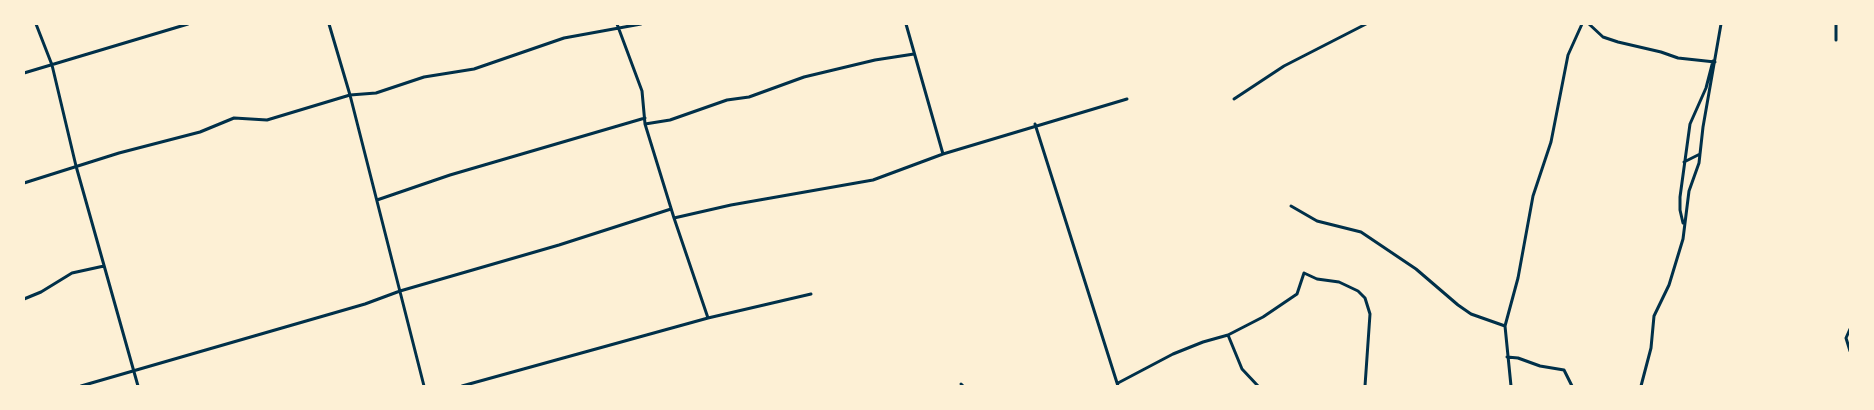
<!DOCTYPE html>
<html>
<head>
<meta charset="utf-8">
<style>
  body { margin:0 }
  #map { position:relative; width:1874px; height:410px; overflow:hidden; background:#fdf0d5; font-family:Commissioner,sans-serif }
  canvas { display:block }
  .frame { position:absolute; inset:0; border:25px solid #fdf0d5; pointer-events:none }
</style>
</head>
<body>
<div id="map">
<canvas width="1874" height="410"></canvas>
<div class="frame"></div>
</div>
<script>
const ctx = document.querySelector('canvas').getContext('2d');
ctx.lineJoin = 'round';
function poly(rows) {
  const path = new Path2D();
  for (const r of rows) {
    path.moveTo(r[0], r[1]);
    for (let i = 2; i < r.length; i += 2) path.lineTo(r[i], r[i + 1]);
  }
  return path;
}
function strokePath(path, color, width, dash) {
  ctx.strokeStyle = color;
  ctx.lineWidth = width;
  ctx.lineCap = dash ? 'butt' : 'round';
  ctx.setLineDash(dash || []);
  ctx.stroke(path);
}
strokePath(poly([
  [36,24,52,65,76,166,138,386],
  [329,24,350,95,424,386],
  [617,24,642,91,645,124,674,218,708,318],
  [906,24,943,154],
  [1589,24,1603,37,1618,42,1661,52,1678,58,1715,62],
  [1836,24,1836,40],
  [24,73,188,24],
  [1234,99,1284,66,1366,24],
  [645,124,670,120,727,100,749,97,804,77,875,60,914,54],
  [1035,124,1118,386],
  [1684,162,1700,154],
  [24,183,119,153,200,132,234,118,267,120,350,95,376,93,424,77,474,69,564,38,641,24],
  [377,200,450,175,645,118],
  [1291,206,1317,221,1361,232,1416,269,1458,305,1471,314,1505,326],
  [674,218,731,205,873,180,943,154,1127,99],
  [1683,223,1680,210,1680,197,1690,124,1706,88,1713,61],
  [24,299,41,292,72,273,104,266],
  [1850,329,1846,338,1850,351],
  [1228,335,1242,369,1258,386],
  [1507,357,1518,358,1540,366,1564,370,1572,386],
  [1118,383,1173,354,1203,342,1228,335,1263,317,1297,294,1304,273,1317,279,1339,282,1358,291,1365,298,1370,314,1365,386],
  [961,384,963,386],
  [81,386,365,304,400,291,559,245,671,209],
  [462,386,708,318,811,294],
  [1511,386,1505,326,1518,278,1533,196,1551,142,1568,55,1582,24],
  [1641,386,1651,348,1654,316,1669,285,1683,239,1689,191,1699,163,1703,127,1721,24]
]), '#003049', 3);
</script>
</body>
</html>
